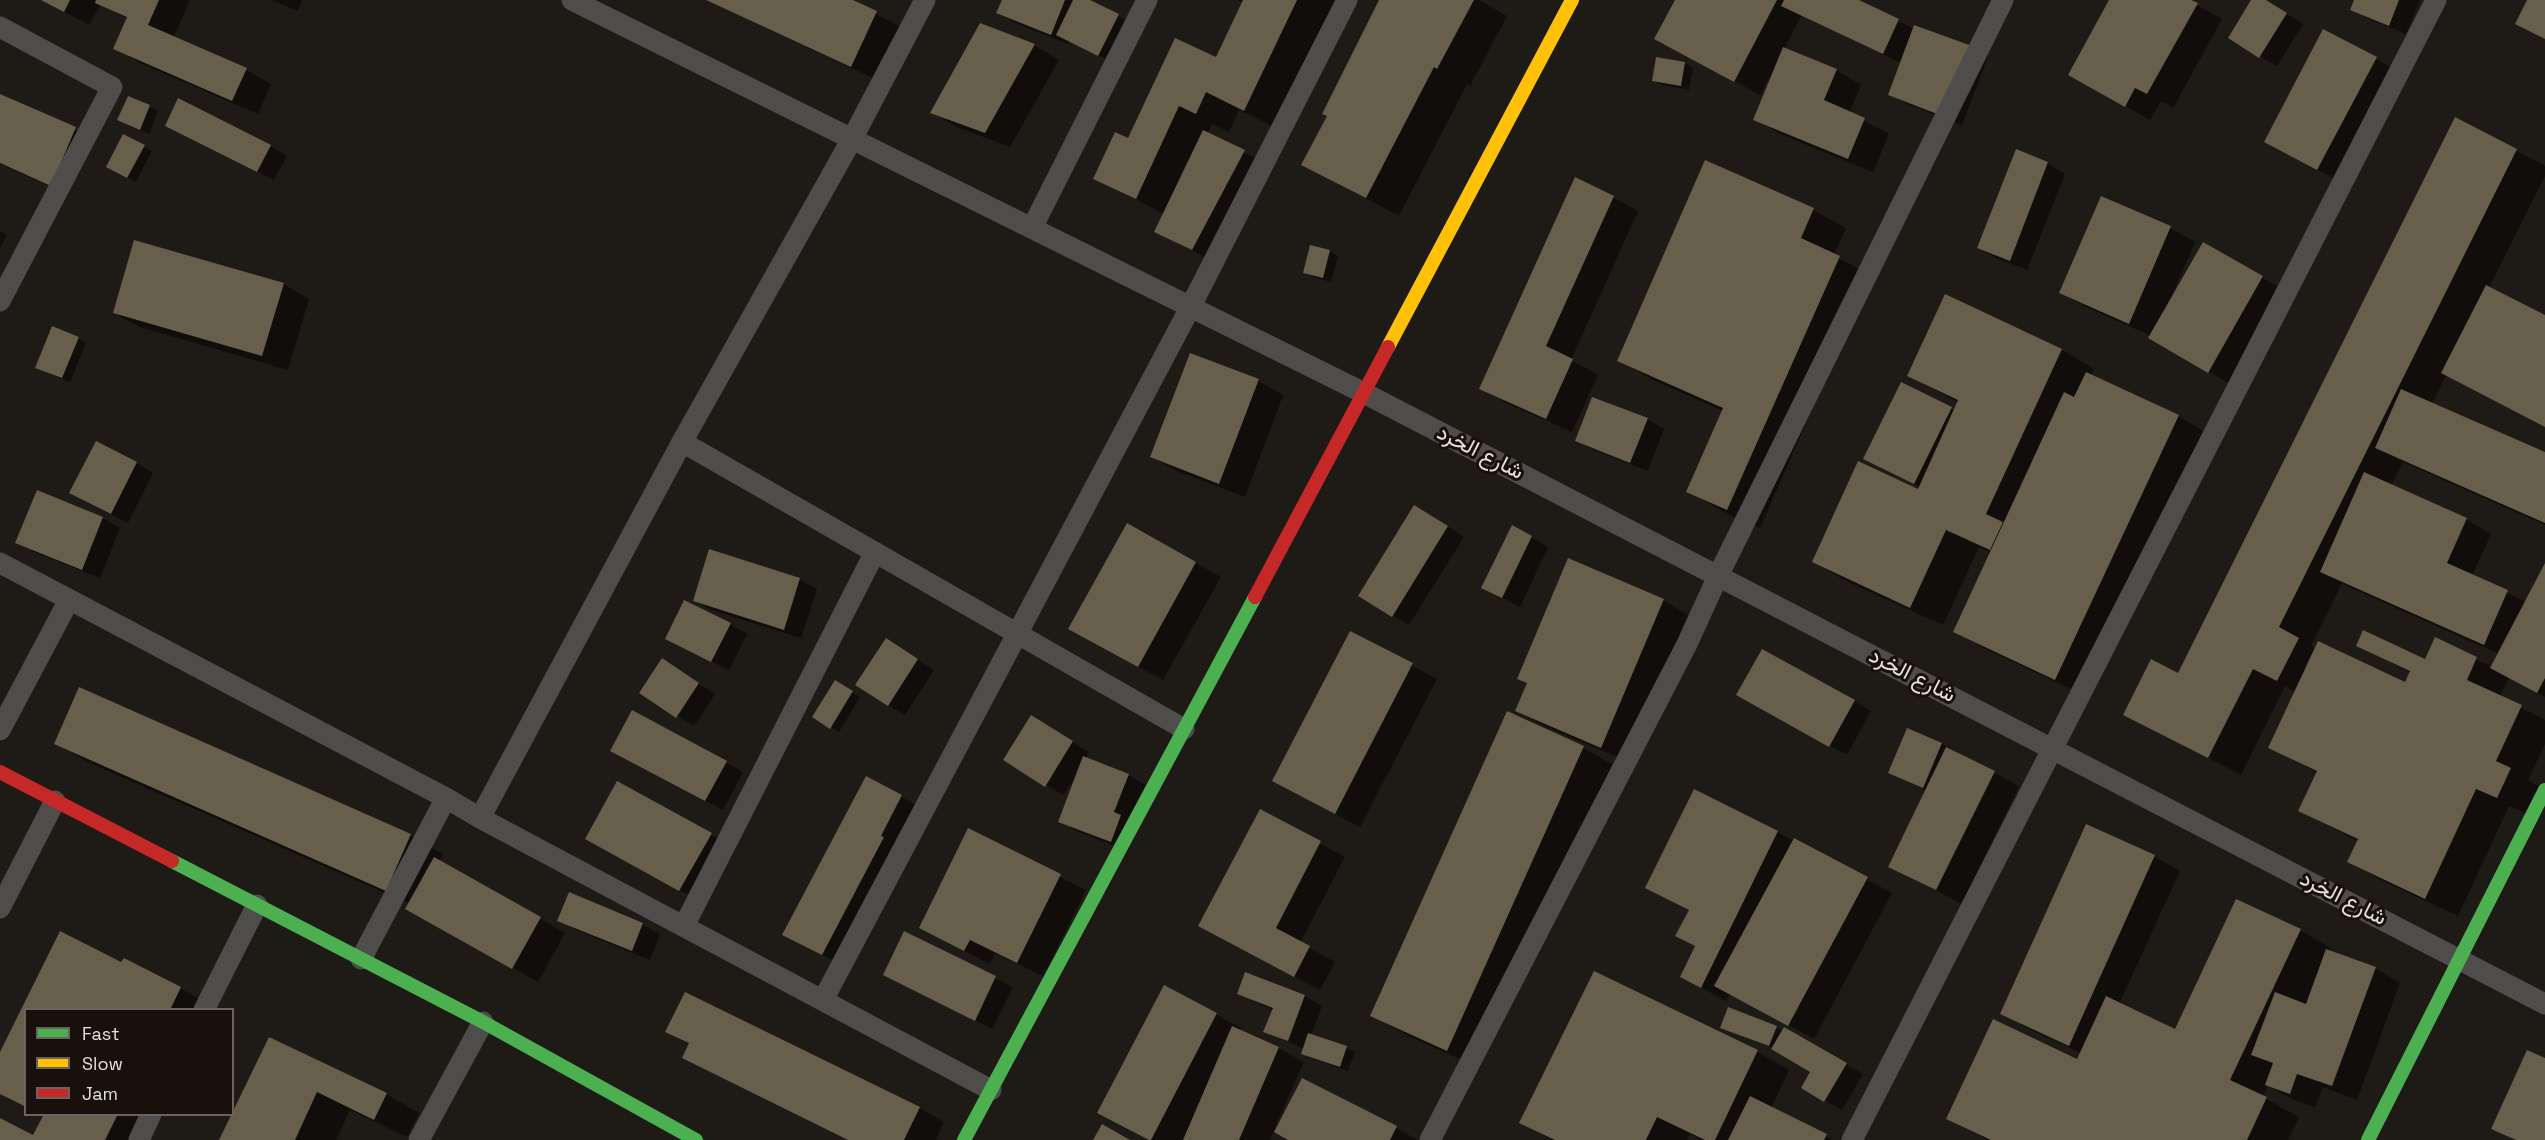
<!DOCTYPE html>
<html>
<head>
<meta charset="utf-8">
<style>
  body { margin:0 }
  #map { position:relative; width:2545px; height:1140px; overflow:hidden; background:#1e1a16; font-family:"Space Grotesk",sans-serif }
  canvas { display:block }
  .legend { position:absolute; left:24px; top:1008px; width:210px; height:108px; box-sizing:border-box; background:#18100a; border:2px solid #6b635e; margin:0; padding:8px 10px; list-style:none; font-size:18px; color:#e7e0dc }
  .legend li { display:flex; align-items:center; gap:12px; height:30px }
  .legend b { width:30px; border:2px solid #6b635e }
</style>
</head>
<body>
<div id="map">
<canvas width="2545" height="1140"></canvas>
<ul class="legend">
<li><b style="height:8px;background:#4caf50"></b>Fast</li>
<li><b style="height:8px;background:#ffc107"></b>Slow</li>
<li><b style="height:8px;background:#c62828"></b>Jam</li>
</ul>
</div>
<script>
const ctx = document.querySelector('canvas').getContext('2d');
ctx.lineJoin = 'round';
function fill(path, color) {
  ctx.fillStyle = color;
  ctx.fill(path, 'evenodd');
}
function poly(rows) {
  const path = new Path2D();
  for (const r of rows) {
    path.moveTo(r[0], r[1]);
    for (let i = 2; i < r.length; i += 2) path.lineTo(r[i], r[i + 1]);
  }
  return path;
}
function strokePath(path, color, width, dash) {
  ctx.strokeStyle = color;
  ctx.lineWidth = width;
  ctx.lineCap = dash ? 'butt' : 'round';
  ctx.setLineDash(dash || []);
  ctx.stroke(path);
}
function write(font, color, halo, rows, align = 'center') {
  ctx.font = font + ' "Space Grotesk",Vazirmatn,sans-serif';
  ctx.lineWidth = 6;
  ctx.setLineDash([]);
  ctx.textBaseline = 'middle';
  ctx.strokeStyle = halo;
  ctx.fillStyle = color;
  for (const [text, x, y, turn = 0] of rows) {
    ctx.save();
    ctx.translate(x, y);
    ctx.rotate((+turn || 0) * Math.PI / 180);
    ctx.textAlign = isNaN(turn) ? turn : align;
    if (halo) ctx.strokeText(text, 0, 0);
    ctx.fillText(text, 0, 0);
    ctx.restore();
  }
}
fill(poly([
  [43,0,190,0,173,38,246,70,271,84,258,114,140,63,115,48,128,19,101,4,89,25],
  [272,0,302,0,298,11],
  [706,0,849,0,901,27,877,80],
  [1003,0,1087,0,1135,25,1116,64,1069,41,1068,44,1015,23,998,13],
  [1238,0,1338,0,1277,128,1239,110,1229,132,1212,124,1207,134,1261,161,1210,259,1173,241,1164,214,1095,178,1129,140,1217,59,1244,3],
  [1381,0,1479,0,1507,16,1470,86,1467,84,1399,216,1303,164,1329,116],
  [1677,0,1856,0,1914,29,1971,48,1988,57,1962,125,1907,104,1890,94,1901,63,1802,15,1784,49,1836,70,1861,85,1849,113,1889,134,1873,172,1780,134,1755,119,1771,79,1769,78,1760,95,1682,53],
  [2111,0,2188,0,2222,19,2173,108,2161,101,2150,120,2095,89],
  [2253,0,2263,0,2303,24,2277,66,2230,38],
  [2356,0,2420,0,2406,34,2369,19,2352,9],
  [1034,45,1059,60,1010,147,957,127,932,112],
  [2376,59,2401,73,2343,183,2291,156],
  [1684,63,1693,68,1689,90,1662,85,1654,81],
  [0,96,93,139,68,194,0,164],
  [129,98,158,111,149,134,127,124],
  [2456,119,2545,166,2545,176,2489,288,2545,317,2545,427,2446,375,2432,404,2545,454,2545,525,2403,462,2391,486,2466,519,2491,534,2472,576,2526,602,2545,566,2545,697,2509,677,2500,697,2545,720,2545,744,2528,780,2542,788,2530,815,2509,806,2458,916,2381,880,2349,862,2358,841,2300,811,2318,773,2270,748,2296,692,2285,686,2241,775,2125,714,2179,675],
  [2342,583,2347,586,2499,654,2492,667,2435,639,2426,661,2358,645,2411,673,2406,684,2316,649,2311,646],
  [184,135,270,146,287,156,274,180],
  [144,147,152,151,136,182,108,167],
  [2017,151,2048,164,2065,174,2027,270,1996,258,1979,248],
  [1613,197,1638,211,1571,360,1598,375,1572,432,1506,403,1481,388],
  [1813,210,1846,228,1834,255,1871,276,1760,528,1720,510,1688,491,1723,411,1651,379,1619,360],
  [2170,228,2195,242,2173,293,2175,294,2204,244,2287,292,2234,386,2150,338,2151,336,2086,307,2060,293],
  [0,231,7,235,0,248],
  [1329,251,1338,256,1331,282,1313,277,1304,273],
  [283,284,309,299,288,370,140,327,114,313],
  [1946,296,2062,350,2094,369,2091,376,2178,416,2210,435,2088,697,1988,650,1955,632,1992,553,1979,547,1943,625,1846,581,1814,562,1918,491,1920,487,1882,468,1902,384,1955,411,1959,403,1909,376],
  [78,338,86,343,70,382,45,372],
  [1258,381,1283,395,1245,497,1177,471,1152,457],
  [1647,419,1664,429,1648,471,1594,450,1577,441],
  [136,463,153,473,128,523,88,503],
  [38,492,103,518,120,528,100,578,34,552,17,542],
  [1432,516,1464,537,1409,625,1393,616],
  [1127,525,1221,577,1163,680,1095,643],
  [1531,537,1548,547,1520,607,1483,587],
  [710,551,800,580,817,589,801,638,711,610,694,600],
  [1663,600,1688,615,1627,761,1542,725,1517,711,1528,684,1518,679],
  [730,624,747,634,729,670,684,648],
  [1350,633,1437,679,1360,827,1274,781],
  [903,650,934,670,905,715,888,705],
  [662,660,715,694,694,726,641,692],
  [835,682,860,697,839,732,814,716],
  [80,689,410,835,443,854,439,862,565,933,538,982,432,923,410,904,88,762,56,744],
  [1738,694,1854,701,1871,711,1847,755],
  [633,712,743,772,723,810,629,760],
  [1049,727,1089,752,1085,759,1128,775,1145,785,1128,851,1077,831,1060,821,1078,774,1063,795,1046,785],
  [1908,729,1942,744,2019,786,1962,904,1890,866,1927,791,1890,772],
  [1583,748,1615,766,1480,1068,1404,1034,1372,1015],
  [867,778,927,811,847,968,810,948],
  [1260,811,1345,857,1300,943,1335,962,1320,990,1225,940],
  [2087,826,2155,857,2180,871,2119,1004,2175,1031,2300,930,2332,949,2331,952,2375,968,2400,983,2357,1100,2323,1087,2315,1108,2292,1099,2268,1085,2263,1097,2299,1117,2288,1140,1987,1140,1948,1118,2077,1061,2081,1053,2027,1028,2001,1013],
  [969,830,1086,890,1043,976,995,953,990,964,921,928],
  [1777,832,1892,893,1814,1039,1730,993,1726,1001,1682,977,1696,947,1677,936,1690,911,1647,887],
  [711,835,736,849,705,904,612,853],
  [570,894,643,925,660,934,650,960,576,930,559,920],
  [61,933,122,964,180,988,213,1007,211,1010,26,1010,26,1108,0,1094,0,1055],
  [905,933,1013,987,992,1029,885,975],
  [1246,974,1305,996,1322,1006,1311,1035,1355,1052,1348,1071,1311,1058,1303,1054,1304,1049,1265,1031,1273,1010,1239,994],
  [1728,1009,1783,1031,1784,1029,1863,1074,1842,1110,1803,1088,1812,1072,1773,1048,1722,1028],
  [1216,1014,1241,1028,1240,1031,1278,1048,1304,1062,1275,1127,1396,1128,1418,1140,1290,1140,1274,1131,1270,1140,1149,1140],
  [667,1031,919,1108,944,1122,936,1140,847,1140,684,1058,690,1044],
  [269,1039,386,1094,419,1113,407,1137,350,1110,336,1140,221,1140],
  [1757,1052,1789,1070,1771,1108,1833,1140,1702,1140,1690,1134,1687,1140,1552,1140,1521,1122],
  [38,1114,159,1114,147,1140,0,1140,0,1120,34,1137,44,1117]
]), '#0007');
fill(poly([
  [41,0,70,0,64,12],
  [96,0,159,0,148,25,247,68,232,101,113,49,127,17,95,3],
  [706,0,853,0,877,11,851,67],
  [1002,0,1065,0,1051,35,996,13],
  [1073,0,1090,0,1119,14,1098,56,1056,35],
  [1243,0,1297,0,1244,111,1206,92,1196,114,1179,106,1136,199,1093,179,1115,132,1128,138,1175,38,1216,57],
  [1379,0,1474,0,1437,69,1434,67,1366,198,1301,165,1327,116,1322,114],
  [1675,0,1777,0,1734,82,1654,39],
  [1784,0,1859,0,1899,19,1883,54,1781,6],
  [2109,0,2191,0,2198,3,2147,94,2135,88,2125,107,2068,75],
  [2251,0,2266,0,2287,13,2259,58,2228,38],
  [2354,0,2399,0,2389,26,2350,10],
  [2527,0,2545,0,2545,39,2515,24],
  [980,23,1035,44,985,133,930,113],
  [1914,25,1972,46,1945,117,1888,95],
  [2323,29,2377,57,2317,170,2264,142],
  [1783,47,1837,69,1824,100,1865,118,1848,159,1753,120],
  [1656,57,1685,62,1681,86,1652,81],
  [0,94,76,127,51,186,0,163],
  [128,96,150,105,140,130,117,120],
  [178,98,271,145,257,172,165,126],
  [2455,117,2517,149,2279,627,2299,638,2277,681,2253,669,2208,758,2123,715,2151,659,2178,673],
  [1203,130,1245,150,1192,250,1154,232],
  [123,134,145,145,127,178,106,167],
  [2016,149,2048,162,2010,261,1977,248],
  [1705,160,1814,208,1801,238,1840,256,1727,510,1686,492,1723,408,1617,361],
  [1575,177,1614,196,1546,346,1573,359,1546,419,1479,389],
  [2101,196,2171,226,2129,324,2059,293],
  [134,240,284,283,262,356,113,313],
  [2203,242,2263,276,2208,373,2148,338],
  [1310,245,1330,250,1323,278,1303,273],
  [2486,285,2545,315,2545,427,2441,373],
  [1945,294,2062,349,1986,514,2003,522,1990,550,1946,530,1910,608,1812,562,1858,461,1918,489,1958,400,1907,376],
  [52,326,79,337,62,378,35,368],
  [1190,353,1259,379,1219,484,1150,457],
  [2086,372,2179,415,2055,680,1953,632,2064,392,2074,397],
  [1901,382,1952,407,1914,484,1863,459],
  [2401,389,2545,452,2545,523,2375,448],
  [1592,397,1648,418,1630,463,1575,441],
  [96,441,137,462,111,514,69,493],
  [2364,472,2467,518,2447,563,2508,590,2484,645,2320,572],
  [37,490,103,517,82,570,15,543],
  [1414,505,1448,526,1392,617,1358,596],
  [1127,523,1196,562,1138,667,1068,629],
  [1512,525,1532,536,1502,598,1481,588],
  [709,549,800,578,784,630,693,601],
  [1568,558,1664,599,1601,748,1515,711,1527,683,1517,679],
  [2545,563,2545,678,2537,693,2490,668],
  [684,600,731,623,711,662,665,639],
  [2363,630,2425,659,2435,637,2477,657,2467,680,2522,705,2496,761,2511,768,2497,798,2476,789,2425,899,2347,862,2358,839,2298,811,2317,771,2268,748,2318,641,2405,682,2410,671,2356,646],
  [1350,631,1413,663,1335,814,1272,781],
  [886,638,918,659,888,706,855,685],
  [1762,649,1855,700,1829,747,1736,695],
  [662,658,699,683,676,718,639,693],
  [835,680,853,691,830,729,812,717],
  [79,687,411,834,386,891,54,744],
  [632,710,727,761,705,801,610,751],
  [1507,711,1584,746,1447,1051,1370,1016],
  [1031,715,1073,741,1045,787,1003,760],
  [1907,728,1942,743,1923,788,1888,773],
  [1946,747,1995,771,1936,890,1888,867],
  [1083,756,1129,774,1114,812,1121,815,1111,842,1058,822],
  [866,776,902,795,881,836,884,837,822,955,782,935],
  [617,781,712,833,679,891,585,839],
  [1694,789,1778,831,1701,988,1680,977,1695,946,1675,936,1689,910,1645,888],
  [1260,809,1321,841,1276,928,1310,946,1294,977,1198,926],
  [2086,824,2155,855,2069,1046,2000,1014],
  [968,828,1061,874,1017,963,970,940,964,951,919,928],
  [1794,838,1868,877,1788,1026,1714,986],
  [434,857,541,917,512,969,405,909],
  [569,892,643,923,632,951,557,921],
  [2236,899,2301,929,2230,1080,2267,1097,2247,1140,1991,1140,1946,1119,1993,1019,2077,1059,2106,996,2175,1029],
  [60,931,121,962,124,958,181,987,170,1010,26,1010,26,1107,0,1094,0,1052],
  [904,931,996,976,975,1021,883,975],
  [2326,949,2376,967,2332,1086,2297,1074,2290,1094,2265,1085,2273,1063,2251,1055,2275,992,2306,1004],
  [1594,971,1758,1050,1715,1140,1705,1140,1657,1117,1646,1140,1555,1140,1519,1123],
  [1245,972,1305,995,1288,1041,1263,1032,1273,1008,1237,994],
  [1164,985,1217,1013,1151,1140,1149,1140,1097,1113],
  [685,992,920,1107,904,1140,848,1140,682,1058,689,1043,665,1032],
  [1728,1007,1777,1026,1769,1046,1720,1028],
  [1232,1026,1279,1047,1239,1140,1183,1140],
  [1784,1027,1847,1063,1824,1102,1801,1088,1810,1072,1771,1049],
  [1308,1033,1347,1046,1340,1067,1301,1054],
  [269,1037,387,1093,374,1120,317,1092,295,1140,219,1140],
  [2527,1050,2545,1058,2545,1140,2516,1140,2491,1129],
  [1302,1078,1397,1126,1390,1140,1288,1140,1274,1132],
  [1750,1096,1827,1134,1824,1140,1728,1140],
  [39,1114,118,1114,105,1140,0,1140,0,1118,33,1135,43,1116],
  [1102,1124,1130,1140,1093,1140]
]), '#685e4c');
strokePath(poly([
  [572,0,1364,393,2545,1004],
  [0,27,112,87,0,301],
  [1032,228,1147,0],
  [682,442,1184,729],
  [0,563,446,798,480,818,991,1090],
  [0,730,69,600],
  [480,818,682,442,852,139,925,0],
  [0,908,55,801],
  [684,926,875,552],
  [361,959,446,798],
  [823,1000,1191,306,1347,0],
  [204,1010,257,905],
  [139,1140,151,1114],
  [419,1140,483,1022],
  [1430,1140,1687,644,1718,576,2003,0],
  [1852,1140,2436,0]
]), '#4f4d4c', 21);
strokePath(poly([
  [172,861,483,1022,696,1140],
  [964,1140,1255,597],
  [2368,1140,2545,790]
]), '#4caf50', 14);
strokePath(poly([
  [1388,347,1572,0]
]), '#ffc107', 14);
strokePath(poly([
  [1255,597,1388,347],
  [0,772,172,861]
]), '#c62828', 14);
write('22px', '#e7e0dc', '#18100a', [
  ["شارع الخرد",1480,453,27],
  ["شارع الخرد",1912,676,27],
  ["شارع الخرد",2343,899,27]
]);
</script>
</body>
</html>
